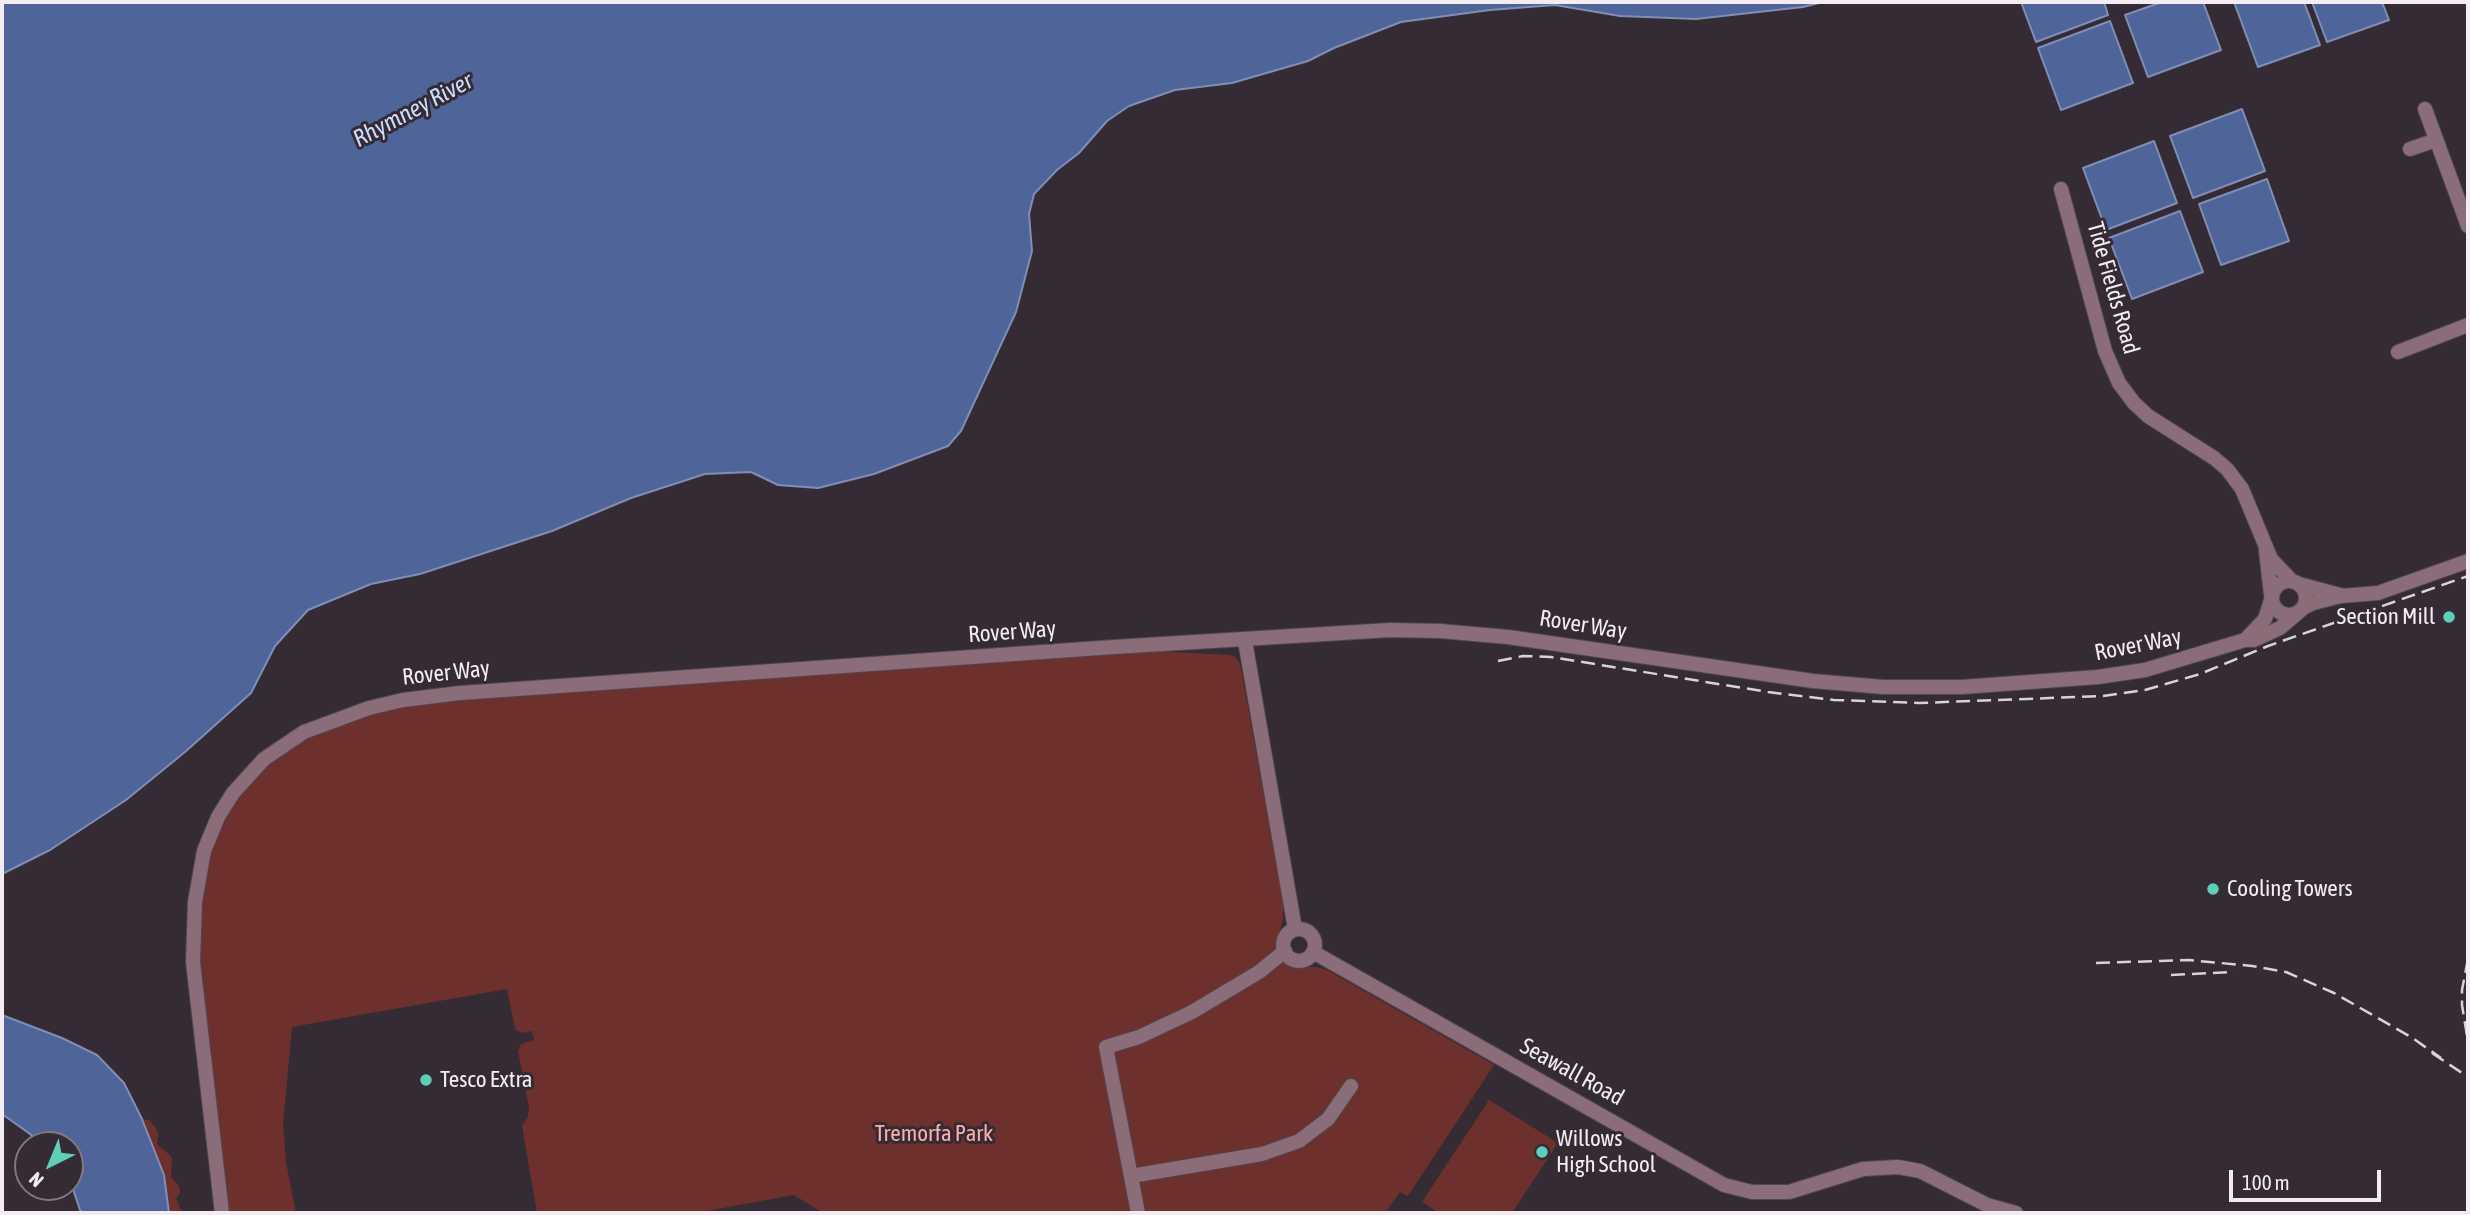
<!DOCTYPE html>
<html>
<head>
<meta charset="utf-8">
<style>
  body { margin:0 }
  #map { position:relative; width:2470px; height:1215px; overflow:hidden; background:#352b35; font-family:"Asap Condensed",sans-serif }
  canvas { display:block }
  .frame { position:absolute; inset:0; border:4px solid #f3ecf3; pointer-events:none }
  .north { position:absolute; left:14px; top:1131px; width:70px; height:70px; box-sizing:border-box; background:#352b35; border:2px solid #817881; border-radius:50%; rotate:223deg; font-size:19px; font-weight:700; line-height:28px; text-align:center; color:#f3ecf3 }
  .north::after { content:''; display:block; margin:auto; width:24px; height:32px; background:#5eceb8; clip-path:polygon(50% 0,100% 100%,50% 72%,0 100%) }
  .scale { position:absolute; left:2229px; top:1170px; width:152px; height:32px; box-sizing:border-box; border:4px solid #f3ecf3; border-top:0; padding-left:9px; font-size:21px; line-height:24px; white-space:nowrap; color:#f3ecf3; -webkit-text-stroke:5px #352b35; paint-order:stroke }
</style>
</head>
<body>
<div id="map">
<canvas width="2470" height="1215"></canvas>
<div class="frame"></div>
<div class="north">N</div>
<div class="scale">100 m</div>
</div>
<script>
const ctx = document.querySelector('canvas').getContext('2d');
ctx.lineJoin = 'round';
function fill(path, color) {
  ctx.fillStyle = color;
  ctx.fill(path, 'evenodd');
}
function poly(rows) {
  const path = new Path2D();
  for (const r of rows) {
    if (r.length === 3) {
      path.moveTo(r[0] + r[2], r[1]);
      path.arc(r[0], r[1], r[2], 0, 2 * Math.PI);
      continue;
    }
    path.moveTo(r[0], r[1]);
    for (let i = 2; i < r.length; i += 2) path.lineTo(r[i], r[i + 1]);
  }
  return path;
}
function strokePath(path, color, width, dash) {
  ctx.strokeStyle = color;
  ctx.lineWidth = width;
  ctx.lineCap = dash ? 'butt' : 'round';
  ctx.setLineDash(dash || []);
  ctx.stroke(path);
}
function write(font, color, halo, rows, align = 'center') {
  ctx.font = font + ' "Asap Condensed",sans-serif';
  ctx.lineWidth = 6;
  ctx.setLineDash([]);
  ctx.textBaseline = 'middle';
  ctx.strokeStyle = halo;
  ctx.fillStyle = color;
  for (const [text, x, y, turn = 0] of rows) {
    ctx.save();
    ctx.translate(x, y);
    ctx.rotate((+turn || 0) * Math.PI / 180);
    ctx.textAlign = isNaN(turn) ? turn : align;
    if (halo) ctx.strokeText(text, 0, 0);
    ctx.fillText(text, 0, 0);
    ctx.restore();
  }
}
fill(poly([
  [1155,651,1230,655,1235,657,1240,664,1283,899,1283,919,1277,945,1281,958,1292,967,1316,967,1327,970,1494,1065,1408,1196,1400,1192,1385,1213,823,1213,794,1195,696,1213,537,1213,522,1126,528,1117,529,1107,518,1051,521,1044,534,1040,532,1031,522,1033,515,1029,507,989,292,1027,283,1124,286,1162,296,1213,228,1213,199,962,202,899,212,848,231,809,244,791,265,768,301,742,324,731,383,710,458,699],
  [1489,1100,1558,1143,1512,1213,1439,1213,1422,1202],
  [142,1119,149,1120,155,1127,158,1133,157,1144,172,1157,171,1177,179,1186,180,1193,176,1198,182,1213,169,1213,164,1175]
]), '#6d302d');
const water = poly([
  [2,2,1823,2,1803,7,1696,19,1620,16,1555,5,1490,10,1401,22,1334,48,1308,61,1232,83,1175,90,1129,106,1107,121,1079,153,1057,170,1034,194,1029,214,1032,251,1016,312,961,431,948,446,874,474,818,488,778,485,751,472,705,474,631,498,552,531,420,574,371,584,308,610,275,646,251,693,185,752,126,800,50,850,2,874,2,2],
  [2021,2,2104,2,2108,15,2036,42,2021,2],
  [2162,2,2203,2,2221,50,2148,77,2125,15,2162,2],
  [2234,2,2304,2,2320,45,2258,67,2234,2],
  [2312,2,2382,2,2389,20,2327,42,2312,2],
  [2110,21,2133,83,2061,110,2038,48,2110,21],
  [2242,109,2265,171,2193,198,2170,136,2242,109],
  [2154,141,2177,203,2106,230,2083,168,2154,141],
  [2267,179,2289,241,2221,265,2199,204,2267,179],
  [2180,211,2203,272,2132,299,2109,238,2180,211],
  [2,1015,62,1038,97,1055,124,1083,142,1119,164,1175,169,1213,81,1213,70,1180,70,1145,42,1145,30,1134,2,1114,2,1015]
]);
fill(water, '#4f659a');
strokePath(water, '#808eb5', 2);
const minor = poly([
  [2425,109,2468,226],
  [2410,149,2436,140],
  [2061,189,2105,351,2119,383,2134,403,2148,416,2214,458,2227,469,2242,489,2271,559,2291,580],
  [2398,352,2468,325],
  [2266,551,2271,595],
  [2289,598,17],
  [2299,584,2340,595],
  [2303,608,2313,603,2341,596,2378,593,2468,561],
  [2245,640,2265,619,2271,600],
  [1245,641,1295,929],
  [1299,945,16],
  [1313,952,1724,1185,1752,1192,1789,1192,1863,1169,1898,1167,1920,1171,1987,1205,2016,1213],
  [1131,1176,1262,1154,1299,1141,1328,1119,1351,1086],
  [222,1213,193,962,195,902,204,851,218,817,233,793,264,759,304,732,369,708,403,700,460,693,1114,647,1390,630,1440,631,1508,637,1813,681,1883,687,1962,687,2098,677,2145,670,2245,640,2254,640,2280,628,2300,611],
  [1138,1213,1106,1047,1139,1037,1192,1012,1259,972,1285,951]
]);
strokePath(minor, '#504650', 16);
strokePath(minor, '#8a6d78', 14);
strokePath(poly([
  [1498,661,1523,656,1551,657,1768,692,1834,700,1919,703,2103,696,2145,690,2200,674,2268,646,2468,576],
  [2468,959,2462,990,2462,1005,2468,1042],
  [2096,963,2189,960,2252,966,2286,972,2334,993,2411,1037,2441,1058],
  [2171,975,2234,972],
  [2432,1053,2468,1077]
]), '#d9d2d9', 2.5, [14, 7]);
for (const [x, y, r, color] of [
  [2449,617,7,"#5eceb8"],
  [2213,889,7,"#5eceb8"],
  [426,1080,7,"#5eceb8"],
  [1542,1152,7,"#5eceb8"]
]) {
  const dot = new Path2D();
  dot.arc(x, y, r, 0, 2 * Math.PI);
  ctx.fillStyle = color;
  ctx.fill(dot);
  strokePath(dot, '#352b35', 2.5);
}
write('23px', '#f3ecf3', '#352b35', [
  ["Tide Fields Road",2113,288,74],
  ["Rover Way",1583,625,9],
  ["Rover Way",1012,632,-4],
  ["Rover Way",2138,645,-11],
  ["Rover Way",446,673,-6],
  ["Seawall Road",1572,1072,29]
]);
write('23px', '#f3ecf3', '#352b35', [
  ["Section Mill",2435,617,"right"],
  ["Cooling Towers",2227,889],
  ["Tesco Extra",440,1080],
  ["Willows",1556,1139],
  ["High School",1556,1165]
], 'left');
write('23px', '#fdaea8', '#352b35', [
  ["Tremorfa Park",934,1134]
]);
write('italic 24px', '#cedcfd', '#352b35', [
  ["Rhymney River",413,110,-28]
]);
</script>
</body>
</html>
